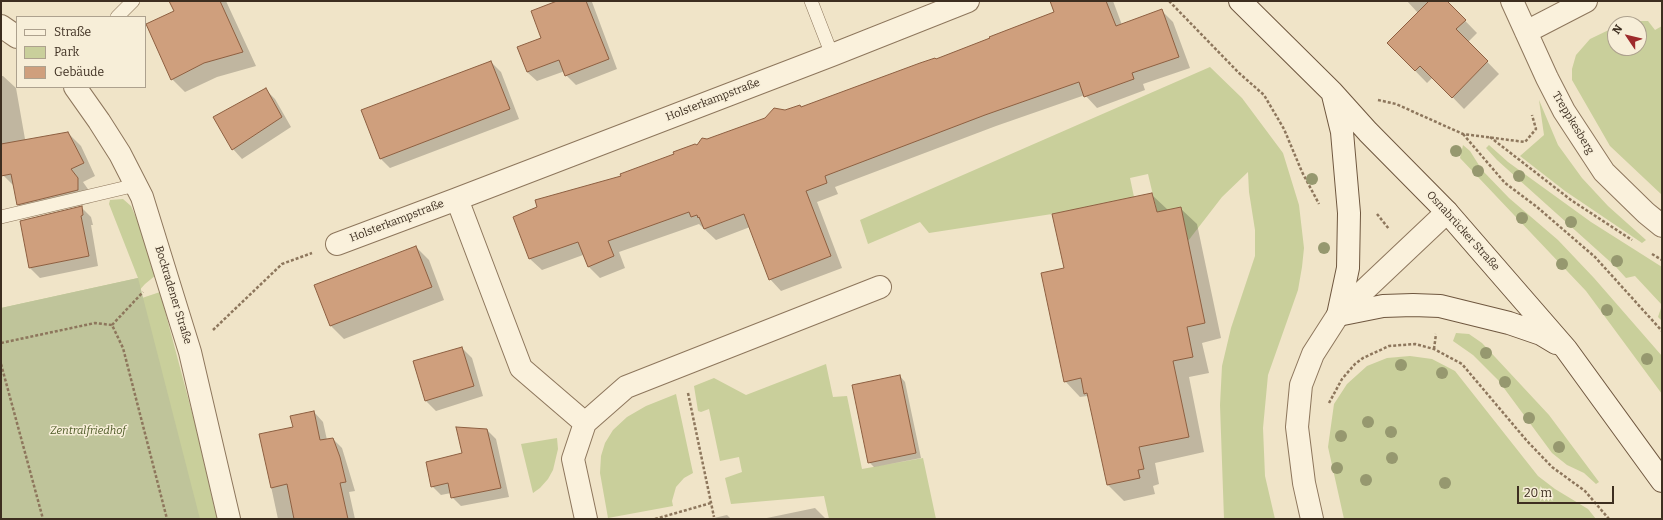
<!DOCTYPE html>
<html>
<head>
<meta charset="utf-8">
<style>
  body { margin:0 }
  #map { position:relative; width:1663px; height:520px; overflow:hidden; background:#f0e4c8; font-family:Bitter,serif }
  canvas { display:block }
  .frame { position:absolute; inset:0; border:2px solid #3d2e20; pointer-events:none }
  .legend { position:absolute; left:16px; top:16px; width:130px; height:72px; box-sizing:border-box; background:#f7eed8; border:1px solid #ada18e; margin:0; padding:5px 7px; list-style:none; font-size:12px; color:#3d2e20 }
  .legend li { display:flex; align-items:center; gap:8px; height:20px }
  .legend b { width:20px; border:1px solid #ada18e }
  .north { position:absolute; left:1607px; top:16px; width:40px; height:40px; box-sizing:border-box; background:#f7eed8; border:1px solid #ada18e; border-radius:50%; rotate:305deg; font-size:11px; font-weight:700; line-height:16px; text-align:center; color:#3d2e20 }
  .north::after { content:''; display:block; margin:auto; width:14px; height:18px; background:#9e2a2b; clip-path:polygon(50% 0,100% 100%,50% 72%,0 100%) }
  .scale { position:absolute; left:1517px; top:486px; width:97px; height:18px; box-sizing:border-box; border:2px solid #3d2e20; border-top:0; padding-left:5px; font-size:12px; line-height:14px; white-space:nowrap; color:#3d2e20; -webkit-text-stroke:3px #f7eed8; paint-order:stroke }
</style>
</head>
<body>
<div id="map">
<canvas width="1663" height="520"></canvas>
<div class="frame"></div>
<ul class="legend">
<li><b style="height:5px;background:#faf1dc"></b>Straße</li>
<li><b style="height:11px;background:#c9cf9b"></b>Park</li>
<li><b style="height:11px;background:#cf9f7d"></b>Gebäude</li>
</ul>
<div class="north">N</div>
<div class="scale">20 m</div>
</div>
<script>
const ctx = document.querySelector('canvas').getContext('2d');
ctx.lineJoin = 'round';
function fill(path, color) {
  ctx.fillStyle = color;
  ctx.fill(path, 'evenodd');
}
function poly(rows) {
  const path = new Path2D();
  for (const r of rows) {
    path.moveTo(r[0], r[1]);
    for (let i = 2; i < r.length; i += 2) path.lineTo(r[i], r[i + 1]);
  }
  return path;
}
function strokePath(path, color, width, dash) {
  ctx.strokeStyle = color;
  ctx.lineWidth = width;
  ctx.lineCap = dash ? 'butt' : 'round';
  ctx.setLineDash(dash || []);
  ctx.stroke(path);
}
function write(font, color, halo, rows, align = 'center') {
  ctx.font = font + ' Bitter,serif';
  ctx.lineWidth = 3;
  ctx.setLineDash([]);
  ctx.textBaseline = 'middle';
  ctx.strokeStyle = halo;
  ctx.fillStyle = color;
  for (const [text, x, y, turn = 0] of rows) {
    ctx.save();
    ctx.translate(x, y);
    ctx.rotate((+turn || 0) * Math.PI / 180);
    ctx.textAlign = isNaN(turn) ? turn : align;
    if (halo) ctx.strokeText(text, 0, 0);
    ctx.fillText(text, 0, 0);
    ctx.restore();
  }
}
fill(poly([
  [1627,21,1648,21,1655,30,1662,26,1662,195,1610,146,1572,80,1572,69,1576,55,1590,39,1615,27,1615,48,1639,48,1639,24,1620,24],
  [1210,67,1242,98,1283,153,1299,205,1304,248,1302,267,1298,290,1268,375,1263,428,1265,476,1275,519,1224,519,1220,405,1222,366,1231,328,1255,256,1255,230,1249,192,1248,172,1222,197,1188,241,1181,208,1157,212,1148,174,1130,178,1134,197,1052,214,929,233,920,222,868,244,860,220],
  [1539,100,1558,145,1582,178,1608,206,1646,240,1642,243,1565,191,1520,156,1544,135],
  [1463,145,1470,151,1482,170,1509,198,1558,240,1594,278,1662,356,1662,394,1586,291,1460,158],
  [1489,145,1508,162,1591,222,1662,267,1662,321,1658,317,1662,305,1635,276,1626,278,1616,267,1497,160,1486,148],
  [123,199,131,206,146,240,156,275,145,284,128,303,1,308,138,278,109,204,110,200],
  [160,292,195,424,217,519,171,519,142,298],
  [1456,333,1469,334,1482,343,1549,415,1599,482,1596,484,1584,473,1567,465,1552,453,1498,380,1473,355,1453,341],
  [1410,356,1432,359,1455,371,1538,476,1555,489,1588,509,1596,519,1344,519,1328,447,1334,404,1347,384,1367,366,1387,358],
  [826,364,833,397,847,396,862,469,923,458,936,519,829,519,824,496,731,504,725,478,742,472,739,457,720,461,709,409,701,412,698,411,694,386,714,378,746,395],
  [676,394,693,473,684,478,676,487,672,501,673,506,608,518,600,473,601,456,605,443,613,430,627,417,646,406],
  [557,438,558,449,553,470,548,479,540,488,533,493,521,444]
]), '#c9cf9b');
fill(poly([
  [138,278,200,519,1,519,1,308]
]), '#bfc49a');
fill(poly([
  [181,1,226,1,256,66,217,77,185,92,172,79,175,12],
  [560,1,592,2,617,69,576,85,566,75,565,71,537,81,527,72],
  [1051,1,1113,1,1122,25,1162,11,1173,22,1190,68,1143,84,1145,90,1097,108,1085,95,996,126,835,187,838,194,817,202,842,268,781,291,770,279,750,227,716,240,699,224,619,252,625,268,600,278,588,266,583,255,542,270,530,259,514,217,622,176,697,146,707,140,785,111,802,108,936,60,1055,13],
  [1407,1,1446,1,1477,33,1468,42,1499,74,1464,109,1433,77,1427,83,1388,43,1418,13],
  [491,62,501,72,519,119,390,168,381,159],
  [1,76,3,76,16,88,25,139,27,141,68,133,81,146,95,176,83,182,90,192,91,203,30,217,18,205,14,186,3,175,1,175],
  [266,90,275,99,291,127,242,159,233,149],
  [1152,195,1168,210,1181,209,1197,224,1221,338,1202,343,1209,373,1189,377,1204,452,1155,463,1159,484,1153,486,1155,494,1124,501,1108,485,1089,398,1087,396,1080,397,1065,381,1065,269],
  [81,207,91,217,93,225,91,225,98,266,40,278,30,268,21,222],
  [416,247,429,260,444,300,344,339,331,326],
  [462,348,472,358,483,396,436,411,426,401],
  [900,376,905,382,921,458,874,467,869,462],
  [314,412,323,422,327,440,333,439,342,448,355,491,349,492,355,519,278,519,260,435,294,428],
  [487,430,496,439,509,497,461,506,452,497,451,493,441,495,432,486],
  [815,508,826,519,762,519],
  [727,515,731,519,707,519,714,518]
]), '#0003');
const building = poly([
  [169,1,220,1,243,52,204,63,171,80,146,24,174,11,169,1],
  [557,1,586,1,609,59,565,76,559,60,527,72,517,47,541,38,531,11,557,1],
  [1050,1,1106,1,1116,26,1162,9,1179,57,1132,73,1134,79,1084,97,1079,82,985,115,825,176,827,183,806,191,831,256,769,280,744,214,704,229,699,217,698,218,697,215,691,217,689,212,608,241,614,256,588,267,578,242,529,259,513,217,537,207,535,200,621,176,620,174,674,154,673,152,695,144,697,145,702,138,707,139,765,118,774,108,785,110,800,105,801,107,920,63,935,58,936,59,990,38,989,37,1054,12,1050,1],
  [1429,1,1447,1,1466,20,1456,29,1488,61,1452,98,1420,66,1415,71,1387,43,1429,1],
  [491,61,510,109,380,159,361,110,491,61],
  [266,88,282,117,232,150,213,117,266,88],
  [68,132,84,163,71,169,78,178,78,190,17,205,11,174,1,176,1,144,68,132],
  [1152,193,1157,212,1181,207,1205,323,1187,327,1193,357,1173,361,1189,437,1139,447,1144,469,1138,470,1140,478,1107,485,1087,393,1084,394,1081,378,1064,382,1041,273,1064,268,1052,214,1152,193],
  [82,206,83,215,81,216,89,256,29,268,20,221,82,206],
  [416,246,432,287,330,326,314,285,416,246],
  [462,347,474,386,425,401,413,361,462,347],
  [900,375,916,453,868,463,852,385,900,375],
  [314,411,320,440,333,438,340,457,346,482,340,483,348,519,294,519,287,484,271,488,259,434,293,427,290,416,314,411],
  [456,427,487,429,501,488,451,498,448,483,431,487,426,462,462,453,456,427]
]);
fill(building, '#cf9f7d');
strokePath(building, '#8d5f41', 1);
const service = poly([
  [811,1,832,55],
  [117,17,133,1],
  [1,217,136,185]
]);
const minor = poly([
  [1512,1,1547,78,1564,111,1604,172,1646,213,1662,226],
  [1526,32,1586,1],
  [337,244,457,199],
  [585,423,521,368,457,199,832,55,968,1],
  [586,519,573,459,585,423,626,387,880,287]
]);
const tertiary = poly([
  [1,26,17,37],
  [75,87,99,121,120,154,142,197,190,352,229,519],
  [1312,519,1304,483,1297,427,1301,385,1313,354,1338,315,1447,212]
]);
const secondary = poly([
  [1240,1,1332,92,1368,132,1447,212,1566,349,1662,481],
  [1333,95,1342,132,1349,213,1348,268,1338,315,1383,306,1413,305,1440,306,1509,323,1541,334,1556,343]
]);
strokePath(service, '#8d765c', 14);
strokePath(minor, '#8d765c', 24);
strokePath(tertiary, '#8d765c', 24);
strokePath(secondary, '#6f573f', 24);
strokePath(poly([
  [1169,1,1239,73,1264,95,1284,129,1302,172,1319,204],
  [1378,100,1396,104,1463,134,1525,142,1536,129,1532,115],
  [1463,134,1505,183,1537,207,1595,257,1662,331],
  [1490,137,1571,200,1632,240],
  [1377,214,1389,229],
  [1652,254,1662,260],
  [112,325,143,292],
  [213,330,282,264,312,253],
  [1,343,95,323,112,325,123,348,167,519],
  [1434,349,1436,334],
  [1,364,43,519],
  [688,393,714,517],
  [1329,403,1342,379,1355,364,1363,358,1389,346,1415,344,1434,349,1462,364,1527,441,1552,467,1585,491,1609,519],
  [655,519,711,503]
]), '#8d765c', 2.5, [3, 2]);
strokePath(service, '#faf1dc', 13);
strokePath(minor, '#faf1dc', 22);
strokePath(tertiary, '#faf1dc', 22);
strokePath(secondary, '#faf1dc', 22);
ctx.fillStyle = '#96986f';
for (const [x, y] of [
  [1456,151],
  [1478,171],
  [1519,176],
  [1312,179],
  [1522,218],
  [1571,222],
  [1324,248],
  [1617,261],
  [1562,264],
  [1607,310],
  [1486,353],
  [1647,359],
  [1401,365],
  [1442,373],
  [1505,382],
  [1529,418],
  [1368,422],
  [1391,432],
  [1341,436],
  [1559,447],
  [1392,458],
  [1337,468],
  [1366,480],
  [1445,483]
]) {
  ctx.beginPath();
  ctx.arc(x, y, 6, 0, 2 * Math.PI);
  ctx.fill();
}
write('11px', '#3d2e20', '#f7eed8', [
  ["Holsterkampstraße",713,100,-21],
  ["Treppkesberg",1573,123,59],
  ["Holsterkampstraße",397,221,-21],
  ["Osnabrücker Straße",1463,231,48],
  ["Bockradener Straße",173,295,73]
]);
write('italic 11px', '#4d5a26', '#f7eed8', [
  ["Zentralfriedhof",88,431]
]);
</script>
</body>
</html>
